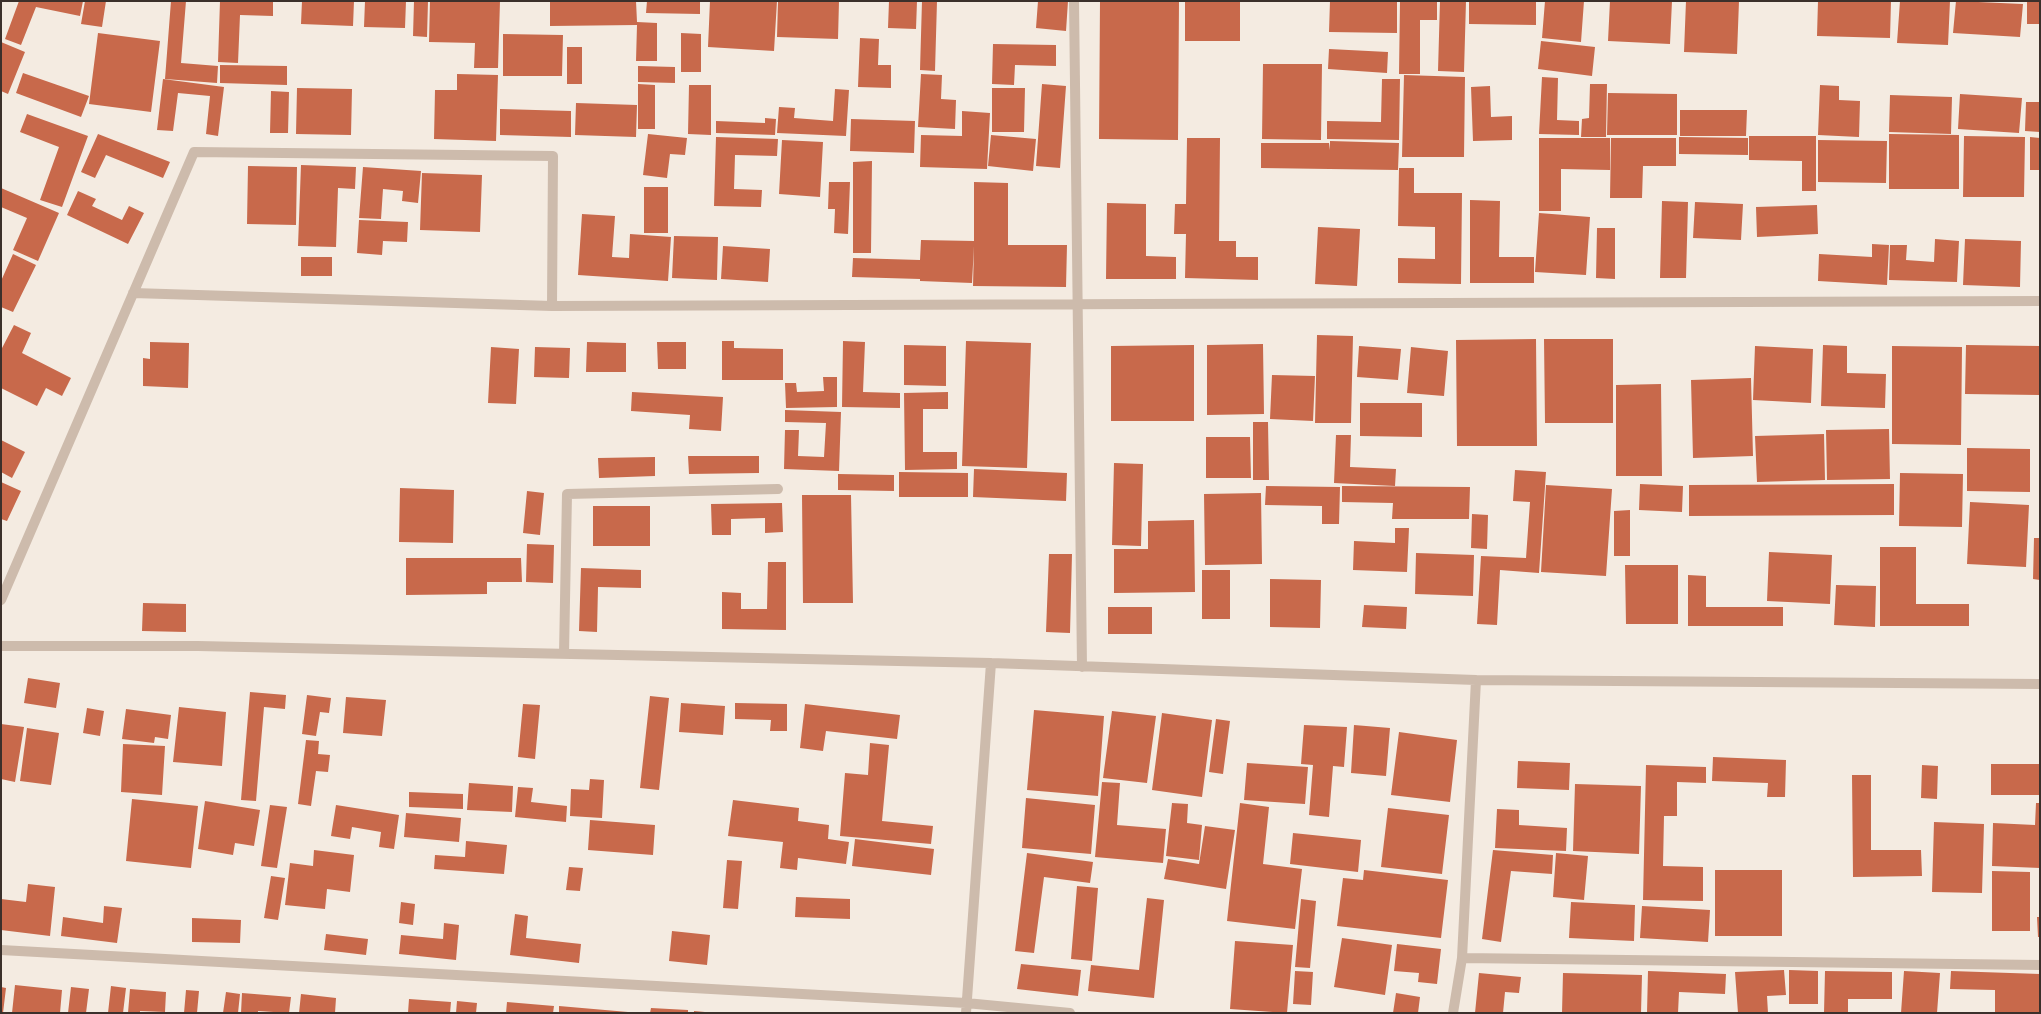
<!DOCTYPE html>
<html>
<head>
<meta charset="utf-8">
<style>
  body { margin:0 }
  #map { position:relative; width:2041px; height:1014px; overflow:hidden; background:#f4ebe1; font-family:"Space Grotesk",sans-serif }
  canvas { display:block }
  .frame { position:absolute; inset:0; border:2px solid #3b302b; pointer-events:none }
</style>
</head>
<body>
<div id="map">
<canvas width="2041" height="1014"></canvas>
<div class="frame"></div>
</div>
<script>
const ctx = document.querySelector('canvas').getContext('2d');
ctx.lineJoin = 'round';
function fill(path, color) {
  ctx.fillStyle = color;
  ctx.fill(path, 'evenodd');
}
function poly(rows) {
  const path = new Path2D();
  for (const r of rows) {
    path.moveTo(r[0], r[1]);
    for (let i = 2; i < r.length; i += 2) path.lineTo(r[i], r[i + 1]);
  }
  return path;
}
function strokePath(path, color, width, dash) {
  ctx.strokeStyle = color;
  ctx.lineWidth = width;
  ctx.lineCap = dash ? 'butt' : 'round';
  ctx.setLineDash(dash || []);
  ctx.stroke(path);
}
fill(poly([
  [19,1,83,1,80,16,36,7,21,45,5,39],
  [85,1,106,1,102,27,81,24],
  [171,1,186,1,181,63,218,66,217,83,165,79],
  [220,1,273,1,273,16,240,15,238,63,218,62],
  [302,1,354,1,353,26,301,24],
  [365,1,406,1,405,28,364,27],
  [414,1,428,1,427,37,413,36],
  [430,1,500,1,498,68,474,68,475,43,429,42],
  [550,1,636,1,637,22,657,23,657,61,636,61,637,25,550,26],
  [647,1,700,1,700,14,646,13],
  [710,1,777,1,774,51,708,47],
  [778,1,839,1,838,39,777,37],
  [889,1,917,1,916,29,888,28],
  [922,1,937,1,935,71,920,70],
  [1038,1,1068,1,1066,31,1036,28],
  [1100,1,1179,1,1178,140,1099,139],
  [1185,1,1240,1,1240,41,1185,41],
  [1330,1,1397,1,1397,33,1329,32],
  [1400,1,1437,1,1437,20,1420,20,1420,74,1399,74],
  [1440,1,1466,1,1464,72,1438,71],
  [1469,1,1536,1,1536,25,1469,24],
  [1545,1,1584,1,1581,42,1542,38],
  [1610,1,1672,1,1670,44,1608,41],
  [1686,1,1739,1,1737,54,1684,52],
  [1818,1,1891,1,1890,38,1817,36],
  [1900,1,1950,1,1948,45,1897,43],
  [1956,1,2023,4,2020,37,1953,33],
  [2027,1,2040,1,2040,24,2027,24],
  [98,33,160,41,151,112,89,104],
  [681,33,701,34,701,72,681,72],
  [503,34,563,35,562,76,503,76],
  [860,38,879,39,878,65,891,65,891,88,858,87],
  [1541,41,1595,47,1592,76,1538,69],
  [1,42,25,52,8,94,1,91],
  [993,44,1056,45,1056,66,1015,65,1014,85,992,84],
  [567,47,582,47,582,84,567,84],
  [1329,49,1388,52,1387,73,1328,69],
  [1263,64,1322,64,1321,140,1262,139],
  [220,65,287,66,287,85,220,83],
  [638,66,675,67,675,83,638,82],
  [23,73,89,96,81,117,16,93],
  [457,74,498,75,496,141,434,139,435,90,457,90],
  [921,74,942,75,941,99,956,100,955,129,918,127],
  [1404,75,1465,77,1464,157,1402,157],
  [1542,77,1558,78,1557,120,1579,121,1579,135,1539,134],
  [163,79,224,87,218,136,206,134,210,96,178,93,173,131,157,130],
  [1382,79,1400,79,1399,140,1327,139,1327,121,1381,122],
  [638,84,655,85,655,129,638,129],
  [1042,84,1066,86,1060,168,1036,166],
  [1590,84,1607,84,1606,137,1581,137,1582,119,1589,118],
  [689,85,711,85,711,135,688,134],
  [1820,85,1839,86,1839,100,1860,101,1859,137,1818,135],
  [1490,86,1491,117,1512,116,1512,140,1473,141,1471,87],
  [297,88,352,89,351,135,296,134],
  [992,88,1025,88,1024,132,992,132],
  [835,89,849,90,846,136,777,133,779,107,795,108,794,118,833,121],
  [271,91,289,92,288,133,270,133],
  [1608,93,1677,94,1677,135,1607,135],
  [1960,94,2022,98,2019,133,1958,129],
  [1890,95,1952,97,1951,134,1889,132],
  [2026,102,2040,102,2040,132,2025,131],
  [576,103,637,105,636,137,575,135],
  [500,109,571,111,571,137,500,135],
  [1680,110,1747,110,1746,136,1680,136],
  [962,111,990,113,987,169,920,167,921,135,962,136],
  [27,114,88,136,62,207,40,200,59,147,20,132],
  [765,118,776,119,775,135,716,133,716,121,765,123],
  [851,119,915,121,914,153,850,151],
  [98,134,170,162,163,178,106,155,95,178,81,172],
  [648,134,687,138,685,155,670,154,667,178,643,175],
  [1889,134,1959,135,1959,189,1889,189],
  [991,135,1036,139,1033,171,988,166],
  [1749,136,1816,136,1816,191,1802,191,1802,161,1749,160],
  [1964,136,2025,137,2024,197,1963,197],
  [716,137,778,139,777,156,735,155,734,189,762,190,761,207,714,206],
  [1679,137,1748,138,1748,155,1679,154],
  [2030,137,2040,138,2040,170,2030,170],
  [1187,138,1220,138,1219,241,1236,241,1236,257,1258,257,1258,280,1185,278,1186,234,1174,234,1175,204,1186,204],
  [1539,138,1610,138,1610,170,1561,169,1561,211,1539,211],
  [1611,138,1676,138,1676,166,1643,166,1642,198,1610,198],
  [782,140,823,142,820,197,779,194],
  [1818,140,1887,141,1886,183,1818,182],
  [1330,141,1399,143,1398,170,1261,168,1261,143,1329,143,1330,150],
  [872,161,871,253,853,253,853,162],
  [301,165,356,167,355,189,338,188,336,247,298,246],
  [248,166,297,167,296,225,247,224],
  [363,167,421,171,418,203,402,201,403,191,383,189,381,219,359,218],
  [1399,168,1414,168,1414,193,1462,193,1461,284,1398,283,1398,258,1435,259,1435,227,1398,226],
  [422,173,482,175,480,232,420,230],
  [829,182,850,182,848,234,834,233,835,209,828,209],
  [974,182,1008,183,1008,245,1067,245,1066,287,973,286,974,246,972,283,920,281,920,279,852,277,853,258,920,260,921,240,974,241],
  [644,187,668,187,668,233,644,233],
  [1,188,59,213,38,261,13,250,27,218,1,207],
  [78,191,96,199,92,206,122,220,129,206,144,213,128,244,67,215],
  [1470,200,1500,201,1499,257,1534,257,1534,283,1470,283],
  [1662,201,1688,202,1686,278,1660,278],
  [1695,202,1743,204,1741,240,1693,238],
  [1107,203,1146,204,1146,256,1176,257,1176,279,1106,279],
  [1817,205,1818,234,1757,237,1756,207],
  [1539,213,1590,217,1586,275,1535,272],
  [582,214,615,216,612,257,629,258,630,234,671,237,668,281,578,275],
  [359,220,408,222,407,242,383,241,382,255,357,253],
  [1318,227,1360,229,1357,286,1315,284],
  [1597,228,1615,228,1615,279,1596,278],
  [674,236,718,237,717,280,672,278],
  [1935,239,1959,241,1957,282,1889,280,1890,245,1907,245,1906,260,1934,262],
  [1965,239,2021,241,2020,287,1963,285],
  [1872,244,1889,245,1887,285,1818,281,1819,254,1872,257],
  [723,246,770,249,768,282,721,279],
  [13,254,36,265,13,312,1,307,1,281],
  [301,257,332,257,332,276,301,276],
  [14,325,31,333,22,353,71,378,62,396,46,388,37,406,1,388,1,350],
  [1317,335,1353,336,1351,423,1315,423],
  [1536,339,1537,446,1457,446,1456,340],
  [1544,339,1613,339,1613,423,1545,423],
  [722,341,734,341,734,348,783,349,783,380,722,380],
  [843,341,865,342,863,392,900,393,900,408,842,407],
  [966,341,1031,343,1027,468,962,466],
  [150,342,189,343,188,388,143,386,143,358,150,359],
  [587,342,626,343,626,372,586,372],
  [657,342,686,342,686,369,658,369],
  [1263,344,1264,414,1207,415,1207,345],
  [904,345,946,346,946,386,904,385],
  [1194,345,1194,421,1111,421,1111,346],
  [1823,345,1847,346,1847,373,1886,374,1885,408,1821,406],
  [1966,345,2040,346,2039,395,1965,394],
  [1359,346,1401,349,1398,380,1357,377],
  [1755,346,1813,349,1811,403,1753,400],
  [1892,346,1962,347,1961,445,1892,444],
  [491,347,519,349,516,404,488,403],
  [535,347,570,348,569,378,534,377],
  [1411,347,1448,351,1444,396,1407,393],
  [1272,375,1315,376,1313,421,1270,419],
  [823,377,837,377,837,407,786,408,785,383,796,383,797,392,824,391],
  [1751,378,1753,456,1693,458,1691,380],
  [1661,384,1662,476,1616,476,1616,385],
  [632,392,723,397,721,431,689,429,690,415,631,411],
  [948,392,948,409,923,409,923,452,957,452,957,469,905,470,904,393],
  [1360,403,1422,403,1422,437,1360,436],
  [785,410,841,412,839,471,784,469,785,430,799,430,798,456,824,457,826,423,785,422],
  [1253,422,1268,422,1269,480,1253,480],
  [1889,429,1890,479,1827,480,1826,430],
  [1824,434,1825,480,1757,482,1755,436],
  [1336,435,1351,435,1350,467,1396,469,1395,486,1334,483],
  [1206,437,1250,437,1251,478,1206,478],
  [1,440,25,452,12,478,1,472],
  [1967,448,2030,449,2030,492,1967,491],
  [688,456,759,456,759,473,689,474],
  [655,457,655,476,599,478,598,458],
  [1114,463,1143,464,1141,546,1112,545],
  [974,469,1067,473,1066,501,973,497],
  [1515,470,1546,472,1539,573,1500,570,1497,625,1477,624,1481,556,1526,558,1530,502,1513,501],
  [899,472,968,473,968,497,899,497],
  [1900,473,1963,474,1962,527,1899,526],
  [838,474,894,475,894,491,838,490],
  [1,482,21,491,7,521,1,519],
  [1640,484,1683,486,1682,512,1639,510],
  [1894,484,1894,515,1689,516,1689,485],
  [1546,485,1612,489,1606,576,1541,572],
  [1266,486,1340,487,1339,524,1322,524,1322,506,1265,505],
  [1342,486,1470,487,1469,519,1392,519,1393,503,1342,502],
  [400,488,454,490,453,543,399,542],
  [527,491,544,493,540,535,523,533],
  [1261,493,1262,564,1205,565,1204,494],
  [802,495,851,495,853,603,803,603],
  [1970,502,2029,505,2026,567,1967,564],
  [782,503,783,532,765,533,765,518,731,519,731,535,712,535,711,504],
  [593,506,650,506,650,546,593,546],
  [1630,510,1630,556,1614,556,1614,511],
  [1472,514,1488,515,1487,549,1471,548],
  [1194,520,1195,592,1114,593,1114,549,1148,549,1148,521],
  [1395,528,1409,528,1407,572,1353,570,1354,541,1395,543],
  [2034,538,2040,538,2040,580,2033,579],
  [527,544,554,545,553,583,526,582],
  [1880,547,1916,547,1916,604,1969,604,1969,626,1880,626],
  [1769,552,1832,555,1830,604,1767,601],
  [1416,553,1474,555,1473,596,1415,594],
  [1049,554,1072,554,1070,633,1046,632],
  [406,558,521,558,522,582,487,582,487,594,406,595],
  [768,562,786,562,786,630,722,629,722,592,741,593,741,609,767,609],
  [1625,565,1678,565,1678,624,1626,624],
  [581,568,641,570,641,588,598,587,597,632,579,631],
  [1202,570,1230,570,1230,619,1202,619],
  [1688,575,1706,576,1706,607,1783,607,1783,626,1688,626],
  [1270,579,1321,580,1320,628,1270,627],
  [1836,585,1876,586,1875,627,1834,625],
  [143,603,186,604,186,632,142,631],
  [1364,605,1407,607,1406,629,1362,627],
  [1108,607,1152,607,1152,634,1108,634],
  [28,678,60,683,56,708,24,703],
  [250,692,286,695,285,709,264,707,256,801,241,800],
  [307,695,331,698,329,713,320,712,316,736,302,734],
  [650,696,669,698,659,790,640,788],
  [346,697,386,700,382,736,343,733],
  [681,703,725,706,723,735,679,732],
  [735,703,787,704,787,731,770,731,771,720,735,719],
  [523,704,540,705,535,759,518,757],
  [805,704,900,715,897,739,826,731,823,751,800,748],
  [179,707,226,712,222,766,173,762],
  [87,708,104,711,100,736,83,733],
  [126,709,171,715,168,739,155,737,154,743,122,739],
  [1034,710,1104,716,1098,796,1027,790],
  [1112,711,1156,716,1147,783,1103,778],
  [1162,713,1212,720,1202,797,1152,790],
  [1216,719,1230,721,1223,774,1209,772],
  [1,724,24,727,15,782,1,779],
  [1304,725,1347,727,1344,767,1333,766,1329,817,1309,815,1313,765,1301,764],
  [1354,725,1390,728,1386,776,1351,773],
  [27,728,59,733,51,785,20,781],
  [1399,732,1457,740,1450,802,1391,795],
  [306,740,319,741,318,754,330,755,328,772,316,771,311,806,298,804],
  [870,743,889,745,882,821,933,826,931,844,840,836,845,773,868,775],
  [123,744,165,746,162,795,121,792],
  [1713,757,1786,760,1785,797,1767,797,1768,783,1712,781],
  [1518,761,1570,763,1569,790,1517,788],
  [1247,763,1308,767,1305,804,1244,800],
  [1991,764,2040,764,2040,795,1991,795],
  [1646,765,1706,767,1706,783,1677,782,1677,816,1664,816,1663,866,1703,867,1703,901,1643,900],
  [1922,765,1938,766,1937,799,1921,798],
  [1852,775,1871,775,1871,850,1921,850,1922,876,1853,877],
  [590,779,604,780,602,818,570,816,571,789,589,790],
  [1102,782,1120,783,1117,825,1166,829,1163,863,1095,857],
  [469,783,513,786,512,812,467,810],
  [1575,784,1641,786,1639,854,1573,851],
  [518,787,533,788,531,802,567,806,566,822,515,817],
  [409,792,463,794,463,809,409,807],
  [1026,798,1095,805,1091,854,1022,848],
  [132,799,198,806,191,868,126,861],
  [733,800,799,808,798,821,829,825,828,839,849,842,846,864,798,858,797,870,780,868,783,842,728,836],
  [205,801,260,810,254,846,235,843,233,855,198,849],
  [1172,803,1188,804,1187,823,1202,825,1199,860,1166,856],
  [1240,803,1269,807,1263,864,1302,869,1295,929,1227,921],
  [2036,803,2040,803,2040,868,1992,866,1993,823,2035,825],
  [270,805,287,807,277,868,261,866],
  [336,805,399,815,394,849,379,847,381,832,352,827,350,839,331,836],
  [1388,808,1449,815,1442,874,1381,867],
  [1497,809,1519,810,1519,825,1567,828,1566,851,1495,848],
  [406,813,461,818,459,842,404,837],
  [590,820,655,825,653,855,588,850],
  [1934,822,1984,824,1982,893,1932,892],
  [1205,826,1235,830,1226,889,1164,879,1168,859,1199,864],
  [1293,833,1361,840,1358,872,1290,864],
  [855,839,934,849,931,875,852,866],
  [466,841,507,845,504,874,434,869,435,855,465,857],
  [314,850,354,855,350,892,327,889,325,909,285,905,290,863,313,866],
  [1493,850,1553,855,1552,874,1511,871,1501,942,1482,939],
  [1027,853,1093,862,1090,883,1044,877,1034,953,1015,951],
  [1556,853,1588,856,1584,900,1553,897],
  [727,860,742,861,738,909,723,908],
  [569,867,583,868,580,891,566,890],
  [1364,870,1448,880,1441,938,1337,926,1343,878,1363,880],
  [1715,870,1782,870,1782,936,1715,936],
  [1992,871,2030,872,2030,931,1992,931],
  [271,876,285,878,278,920,264,918],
  [28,884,55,887,50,936,1,930,1,899,26,902],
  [1077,886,1098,888,1092,961,1071,959],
  [796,897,850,899,850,919,795,917],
  [1147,898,1164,900,1154,998,1088,991,1091,965,1139,970],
  [1301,899,1316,901,1310,968,1295,967],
  [401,902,415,904,413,925,399,923],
  [1571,902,1635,905,1634,941,1569,938],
  [104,906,122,908,117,943,61,936,63,917,103,923],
  [1642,906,1710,910,1708,942,1640,938],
  [515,914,528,916,526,938,581,944,579,963,510,955],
  [2037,917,2040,917,2040,937,2038,937],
  [192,918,241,920,240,943,192,942],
  [444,923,459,925,456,960,399,954,401,935,443,939],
  [672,931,710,935,707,965,669,961],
  [326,934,368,939,366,955,324,950],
  [1342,938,1392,945,1385,995,1334,987],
  [1235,941,1293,945,1287,1013,1230,1009],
  [1397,944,1441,949,1437,984,1418,982,1419,973,1394,971],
  [1021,964,1081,970,1078,996,1017,989],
  [1784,970,1786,995,1767,996,1768,1013,1738,1013,1735,972],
  [1789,970,1818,971,1818,1004,1789,1004],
  [1295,971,1313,972,1311,1005,1293,1004],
  [1648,971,1726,974,1725,994,1679,992,1678,1013,1647,1013],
  [1825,971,1892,972,1892,999,1848,999,1848,1013,1824,1013],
  [1904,971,1940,973,1937,1013,1901,1013],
  [1951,971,2040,974,2040,1013,1995,1013,1995,990,1950,989],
  [1479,973,1521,977,1519,993,1505,992,1503,1013,1475,1013],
  [1563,973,1642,975,1641,1013,1562,1013],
  [15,985,62,990,60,1013,12,1013],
  [111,986,126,988,123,1013,108,1013],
  [1,987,6,988,3,1013,1,1013],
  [71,987,89,989,86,1013,68,1013],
  [130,989,166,992,165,1012,140,1011,140,1013,128,1013],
  [186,990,199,991,197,1013,184,1013],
  [226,992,240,994,238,1013,223,1013],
  [242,993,291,997,289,1013,258,1011,258,1013,241,1013],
  [1396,993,1420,997,1418,1013,1393,1013],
  [301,994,336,998,335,1013,299,1013],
  [409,999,451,1002,450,1013,408,1013],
  [457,1001,477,1003,476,1013,456,1013],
  [507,1002,554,1006,553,1013,506,1013],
  [559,1006,628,1012,628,1013,559,1013],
  [651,1008,688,1010,688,1013,650,1013],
  [694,1011,705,1012,705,1013,694,1013]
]), '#c8694b');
strokePath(poly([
  [1074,1,1082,667],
  [133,293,552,306,2040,301],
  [1,600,194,152,553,156,552,306],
  [1,646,198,646,991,663,1476,680,2040,684],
  [564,654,567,494,778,489],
  [1,950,966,1003,1070,1013],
  [1462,958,2040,965],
  [966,1013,991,663],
  [1453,1013,1462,958,1476,680]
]), '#cdbbac', 10);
</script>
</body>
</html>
